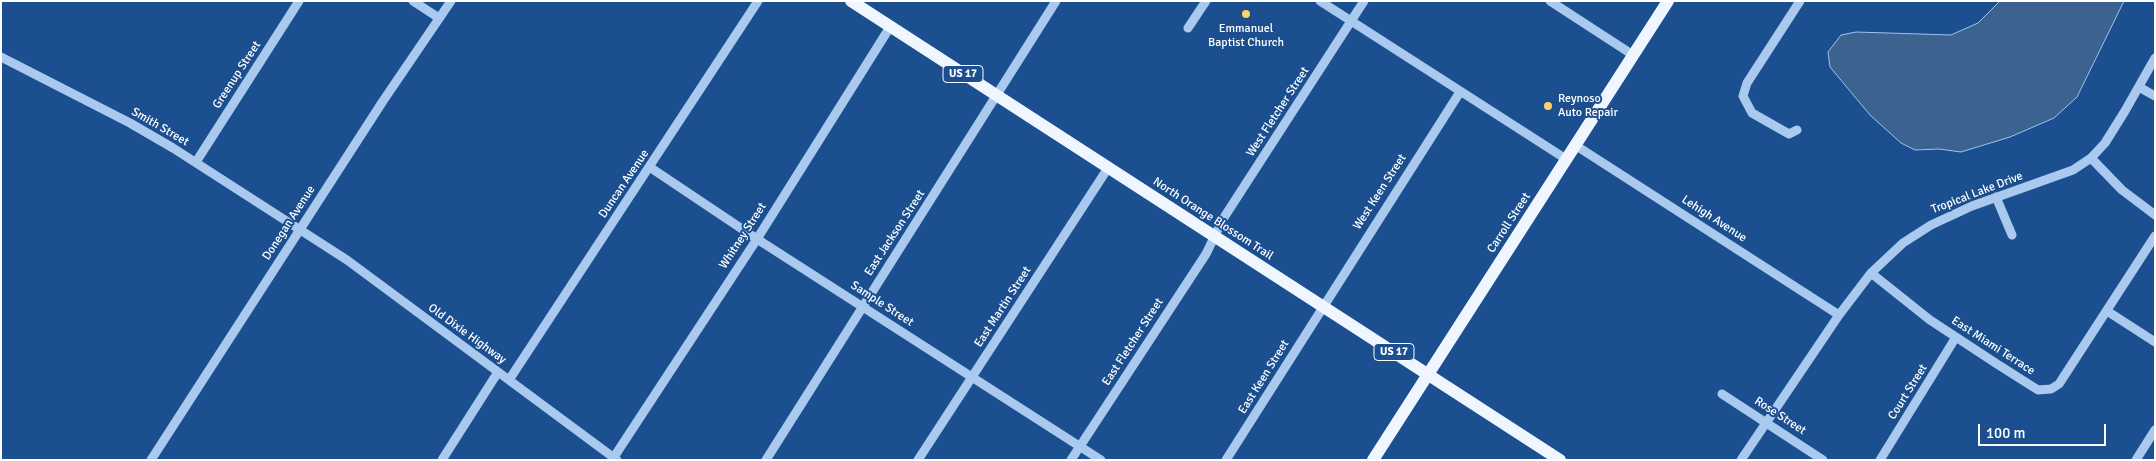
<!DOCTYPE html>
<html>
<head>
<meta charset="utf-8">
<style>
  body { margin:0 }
  #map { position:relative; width:2156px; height:461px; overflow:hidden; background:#1b4f8f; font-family:Signika,sans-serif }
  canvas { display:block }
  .frame { position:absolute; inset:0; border:2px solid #fff; pointer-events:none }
  .scale { position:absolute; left:1978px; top:424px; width:128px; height:22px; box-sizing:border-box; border:2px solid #fff; border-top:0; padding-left:6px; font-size:15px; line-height:18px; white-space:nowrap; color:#fff; -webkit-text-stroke:4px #1b4f8f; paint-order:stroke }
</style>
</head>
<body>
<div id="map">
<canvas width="2156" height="461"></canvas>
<div class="frame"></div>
<div class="scale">100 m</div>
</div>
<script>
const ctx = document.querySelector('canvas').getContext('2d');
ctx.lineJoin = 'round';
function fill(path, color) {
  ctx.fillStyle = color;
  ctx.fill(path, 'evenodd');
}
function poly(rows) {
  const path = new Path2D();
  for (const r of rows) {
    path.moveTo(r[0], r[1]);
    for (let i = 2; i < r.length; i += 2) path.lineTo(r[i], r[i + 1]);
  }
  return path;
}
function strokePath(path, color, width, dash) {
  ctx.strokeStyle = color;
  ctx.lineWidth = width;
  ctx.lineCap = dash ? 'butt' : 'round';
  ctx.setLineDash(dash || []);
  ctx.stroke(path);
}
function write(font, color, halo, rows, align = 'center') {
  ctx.font = font + ' Signika,sans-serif';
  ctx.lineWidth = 4;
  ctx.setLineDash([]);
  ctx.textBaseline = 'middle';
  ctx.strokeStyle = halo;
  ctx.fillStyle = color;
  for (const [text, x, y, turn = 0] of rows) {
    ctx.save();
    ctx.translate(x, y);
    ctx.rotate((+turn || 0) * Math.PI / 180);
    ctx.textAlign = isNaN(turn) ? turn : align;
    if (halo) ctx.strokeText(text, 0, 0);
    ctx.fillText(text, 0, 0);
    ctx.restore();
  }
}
const water = poly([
  [2000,1,2124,1,2077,97,2054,118,2010,137,1961,152,1939,149,1915,150,1901,143,1870,115,1830,67,1828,52,1841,35,1856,32,1951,35,1978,23,2000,1]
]);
fill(water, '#3c6290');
strokePath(water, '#9cc4f0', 1);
strokePath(poly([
  [413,1,439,18],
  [1320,1,1566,159],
  [1550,1,1633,55],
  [1188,28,1206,1],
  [1,57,130,123,173,148,347,260,617,460],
  [2139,87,2155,96],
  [1797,130,1789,134,1752,113,1743,96,1747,83,1800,1],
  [1575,145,1839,315],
  [2091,158,2122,190,2155,215],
  [196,162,299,1],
  [651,168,757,239,1101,460],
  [1996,197,2012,235],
  [1871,273,1930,320,1997,364,2038,390,2051,389,2059,384,2155,236],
  [2107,311,2155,342],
  [509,380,758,1],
  [1722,394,1823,460],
  [614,457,757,239,890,27],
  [151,460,383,101,451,1],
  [442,460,498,372],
  [766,460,1056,1],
  [918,460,1108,168],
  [1071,460,1206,254,1223,219,1364,1],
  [1226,460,1460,92],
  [1741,460,1839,315,1871,273,1903,243,1931,225,1972,206,2073,170,2091,158,2105,143,2125,111,2155,58],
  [1880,460,1956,337],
  [2136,460,2155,430]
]), '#a9c9ee', 9);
strokePath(poly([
  [851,1,1560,460],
  [1373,460,1668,1]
]), '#f0f6ff', 12);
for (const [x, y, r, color] of [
  [1246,14,5,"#ffd166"],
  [1548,106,5,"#ffd166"]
]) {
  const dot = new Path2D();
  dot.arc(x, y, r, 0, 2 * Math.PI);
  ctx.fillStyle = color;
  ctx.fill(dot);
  strokePath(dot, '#1b4f8f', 2);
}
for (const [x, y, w] of [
  [963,74,40],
  [1394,352,40]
]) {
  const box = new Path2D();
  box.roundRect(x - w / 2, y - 8.5, w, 17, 4);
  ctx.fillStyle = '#1b4f8f';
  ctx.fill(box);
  strokePath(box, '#fff', 1);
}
write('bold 11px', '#fff', null, [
  ["US 17",963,74],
  ["US 17",1394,352]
]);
write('12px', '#fff', '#1b4f8f', [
  ["Emmanuel",1246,29],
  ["Baptist Church",1246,43],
  ["Reynoso",1558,99,"left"],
  ["Auto Repair",1558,113,"left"]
]);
write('12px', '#fff', '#1b4f8f', [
  ["Greenup Street",237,75,-57],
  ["West Fletcher Street",1278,112,-57],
  ["Smith Street",160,127,30],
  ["Duncan Avenue",624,184,-56],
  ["West Keen Street",1380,192,-57],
  ["Tropical Lake Drive",1977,193,-21],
  ["North Orange Blossom Trail",1213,219,33],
  ["Lehigh Avenue",1714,219,33],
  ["Donegan Avenue",289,223,-57],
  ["Carroll Street",1509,223,-57],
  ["East Jackson Street",895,233,-57],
  ["Whitney Street",743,236,-57],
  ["Sample Street",882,304,33],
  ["East Martin Street",1003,307,-57],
  ["Old Dixie Highway",467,334,36],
  ["East Fletcher Street",1133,342,-57],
  ["East Miami Terrace",1993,346,33],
  ["East Keen Street",1264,377,-58],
  ["Court Street",1908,392,-58],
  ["Rose Street",1780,416,33]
]);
</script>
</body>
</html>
